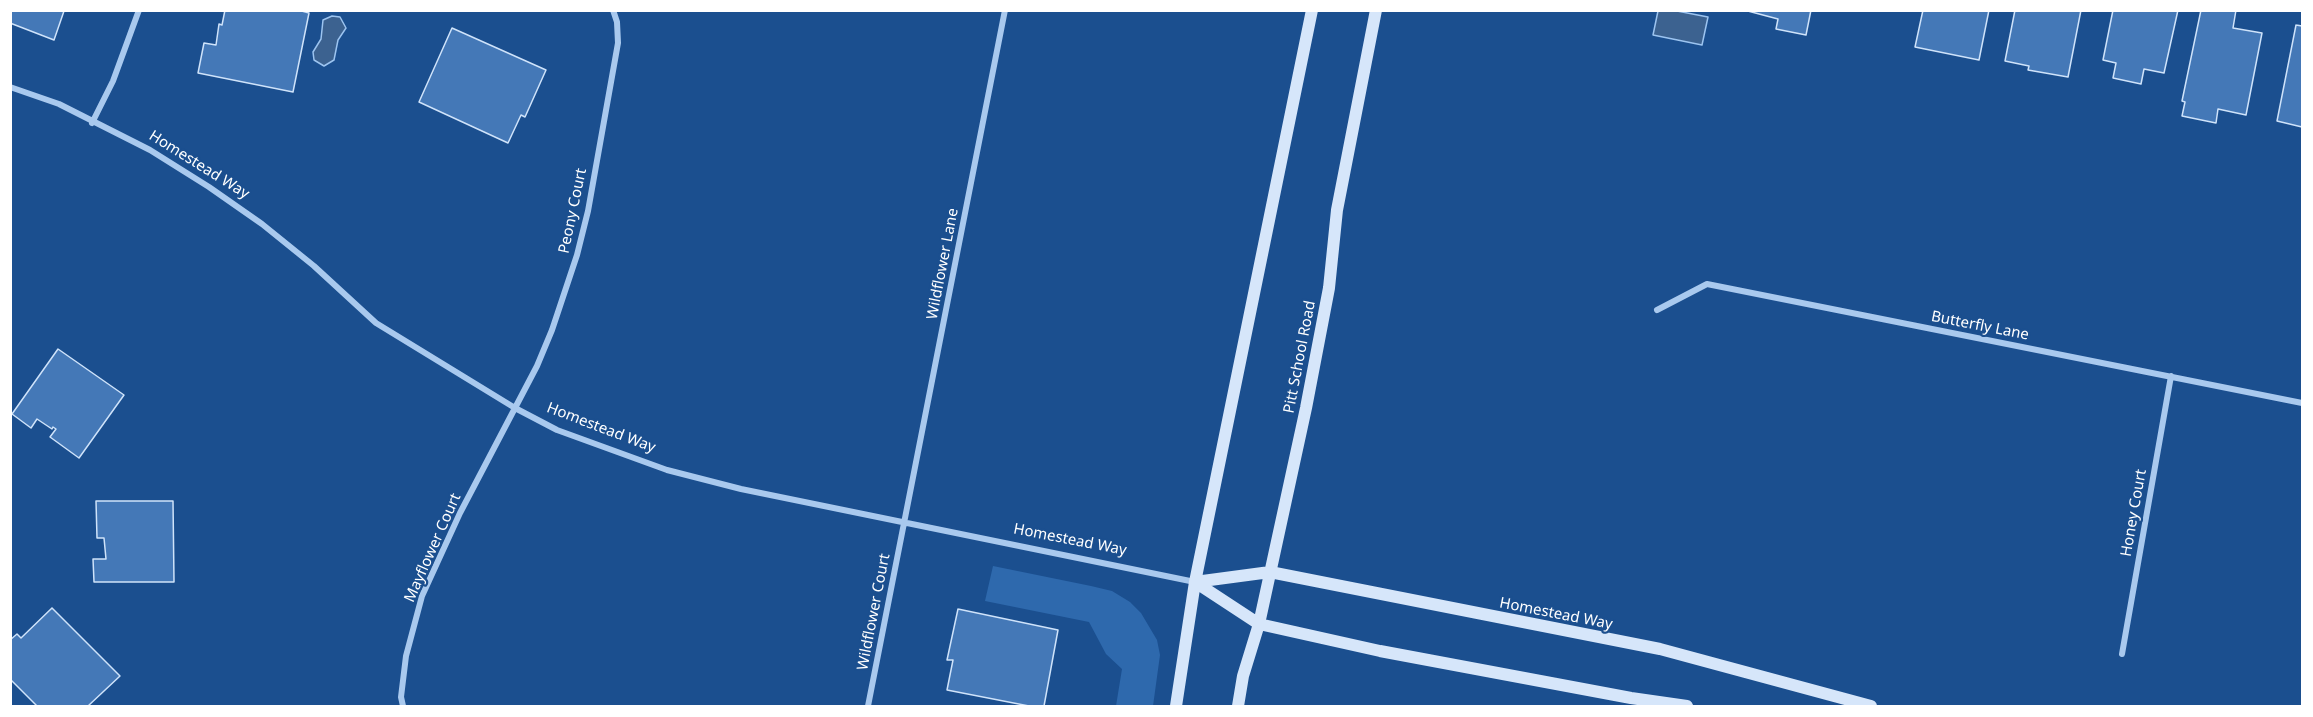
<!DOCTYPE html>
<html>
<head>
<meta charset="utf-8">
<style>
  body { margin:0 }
  #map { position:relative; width:2313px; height:717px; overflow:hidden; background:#1b4f8f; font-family:"Noto Sans",sans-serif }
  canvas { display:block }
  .frame { position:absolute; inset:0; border:12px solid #fff; pointer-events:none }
</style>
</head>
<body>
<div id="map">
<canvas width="2313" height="717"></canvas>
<div class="frame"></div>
</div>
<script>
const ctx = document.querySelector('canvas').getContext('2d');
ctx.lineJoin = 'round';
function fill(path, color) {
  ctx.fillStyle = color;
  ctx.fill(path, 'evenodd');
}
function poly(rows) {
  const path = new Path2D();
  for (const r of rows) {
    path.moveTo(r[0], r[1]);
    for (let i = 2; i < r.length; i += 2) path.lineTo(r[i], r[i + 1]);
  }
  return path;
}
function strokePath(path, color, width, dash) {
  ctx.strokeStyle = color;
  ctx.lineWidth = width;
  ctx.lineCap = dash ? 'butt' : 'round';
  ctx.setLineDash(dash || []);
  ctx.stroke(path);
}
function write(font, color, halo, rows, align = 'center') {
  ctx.font = font + ' "Noto Sans",sans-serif';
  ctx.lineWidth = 4.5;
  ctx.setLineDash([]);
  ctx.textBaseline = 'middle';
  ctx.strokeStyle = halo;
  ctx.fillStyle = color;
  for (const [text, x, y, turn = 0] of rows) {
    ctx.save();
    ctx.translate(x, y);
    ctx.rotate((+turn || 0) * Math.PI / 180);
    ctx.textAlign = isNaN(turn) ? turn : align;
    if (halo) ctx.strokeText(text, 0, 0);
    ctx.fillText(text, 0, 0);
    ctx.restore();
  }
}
fill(poly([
  [993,566,1091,586,1112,591,1130,602,1141,613,1157,640,1160,655,1153,706,1116,706,1122,669,1106,654,1089,622,985,601]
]), '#2e69ad');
const water = poly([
  [1658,11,1677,11,1708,17,1702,45,1653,35,1658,11],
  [332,16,340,17,346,28,338,40,334,60,324,66,314,60,313,52,321,39,323,20,332,16]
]);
fill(water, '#3c6290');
strokePath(water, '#9cc4f0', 1.5);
const building = poly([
  [10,10,63,10,64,11,54,40,10,23,10,10],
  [225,10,298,10,309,13,293,92,198,73,204,43,216,45,219,24,222,25,225,10],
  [1744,10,1811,10,1806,35,1776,29,1778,19,1744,10],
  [1923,10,1989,10,1979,60,1915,47,1923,10],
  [2015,10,2081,10,2068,77,2028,70,2029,66,2005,61,2015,10],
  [2113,10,2178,10,2164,73,2144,69,2141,84,2113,78,2116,63,2103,60,2113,10],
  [2201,10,2236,10,2233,28,2262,33,2246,115,2218,109,2216,123,2182,116,2185,102,2182,101,2201,10],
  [2296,25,2302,26,2302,127,2277,121,2296,25],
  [452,28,546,70,525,117,521,115,508,143,419,102,452,28],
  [58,349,124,395,79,458,50,437,56,429,53,427,52,429,37,419,31,428,12,414,58,349],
  [96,501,173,501,174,582,94,582,93,559,106,559,104,538,97,538,96,501],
  [52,608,120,676,88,706,37,706,10,679,10,640,17,634,21,638,52,608],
  [958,609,1058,630,1044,706,1029,706,947,690,953,660,947,660,958,609]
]);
fill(building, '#4478b7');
strokePath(building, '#cfe3fa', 1.5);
strokePath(poly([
  [10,87,59,104,150,150,209,187,262,224,314,266,376,323,515,408,557,430,667,470,741,489,1195,582],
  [92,123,113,81,139,10],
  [1657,310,1707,284,2302,403],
  [2122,654,2171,376],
  [403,706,401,697,406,656,422,596,460,513,537,366,552,330,577,255,588,211,618,43,617,22,613,10],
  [868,706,1005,10]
]), '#a9c9ee', 6);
strokePath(poly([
  [1195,582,1270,572,1660,649,1871,706],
  [1195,582,1259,624,1380,651,1631,698,1687,706],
  [1176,706,1195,582,1312,10],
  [1238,706,1243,676,1259,624,1306,408,1329,288,1337,210,1376,10]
]), '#d6e6fa', 12);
write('15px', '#fff', '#1b4f8f', [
  ["Homestead Way",199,165,32],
  ["Peony Court",573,211,-78],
  ["Wildflower Lane",943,264,-79],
  ["Butterfly Lane",1980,326,11],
  ["Pitt School Road",1300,357,-79],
  ["Homestead Way",601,428,21],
  ["Honey Court",2134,513,-80],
  ["Homestead Way",1070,540,11],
  ["Mayflower Court",433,548,-66],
  ["Wildflower Court",874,612,-79],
  ["Homestead Way",1556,614,11]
]);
</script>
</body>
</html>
